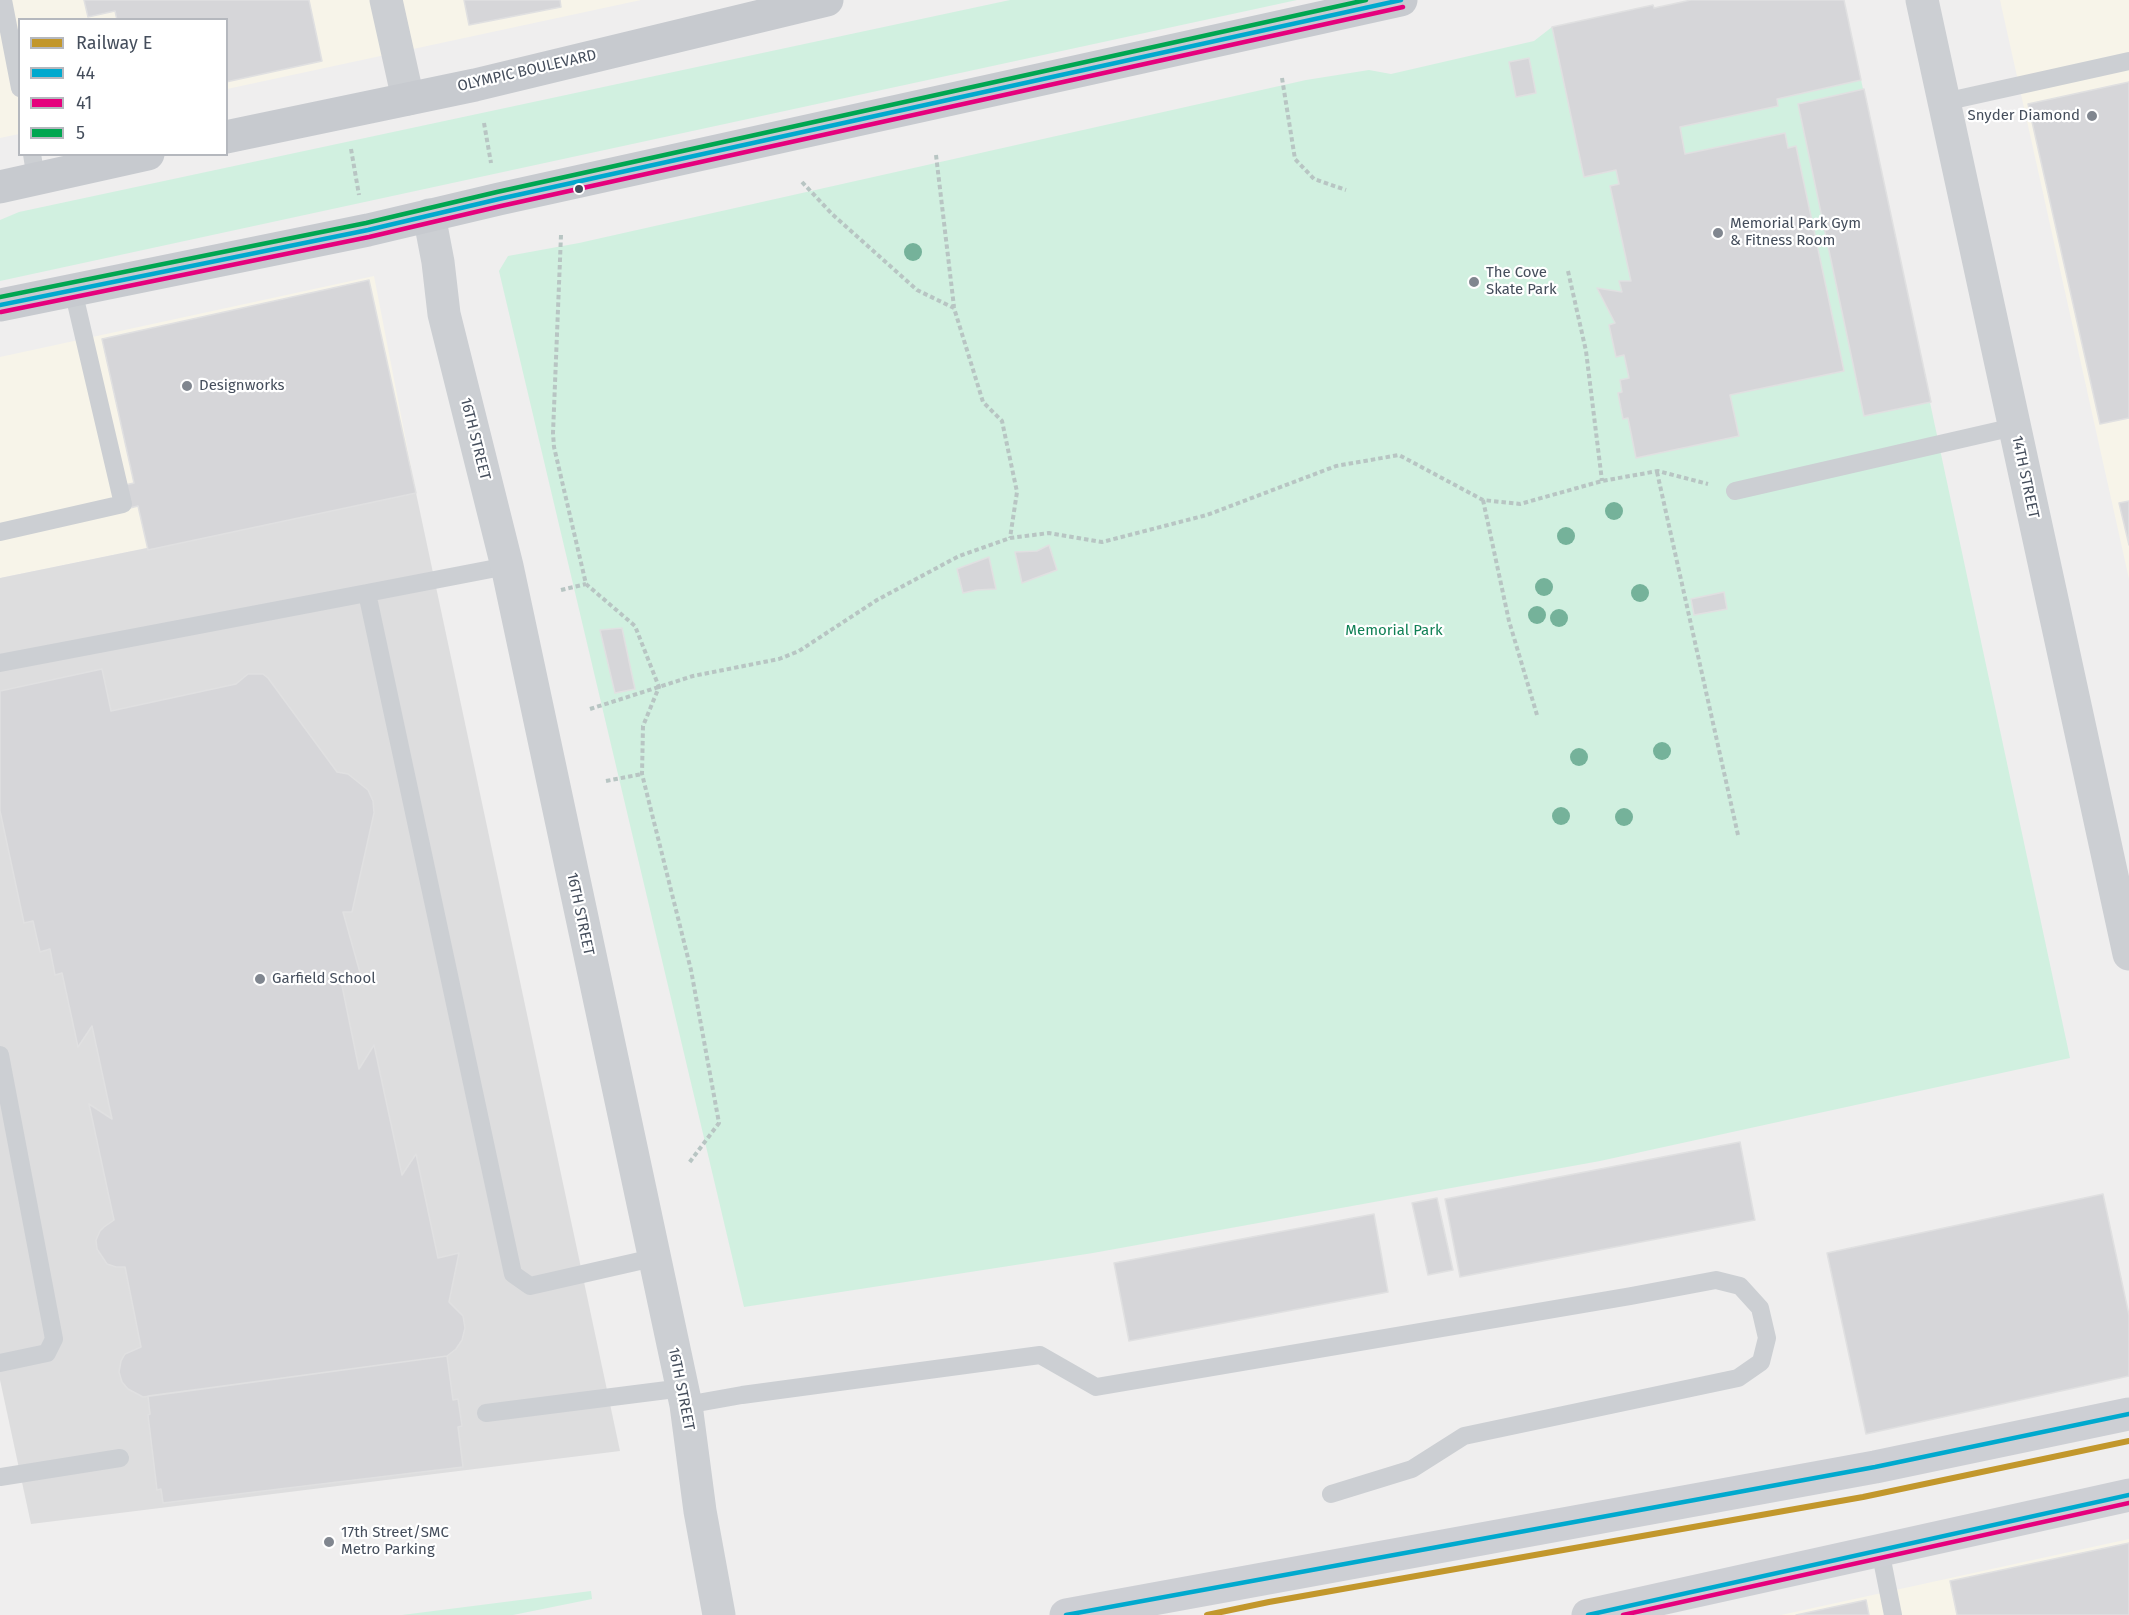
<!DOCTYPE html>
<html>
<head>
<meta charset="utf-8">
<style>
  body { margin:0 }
  #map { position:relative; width:2129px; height:1615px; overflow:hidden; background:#efeeee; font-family:"Fira Sans",sans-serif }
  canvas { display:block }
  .legend { position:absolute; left:18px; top:18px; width:210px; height:138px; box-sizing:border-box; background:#fff; border:2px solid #b5b8be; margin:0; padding:8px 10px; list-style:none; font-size:18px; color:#454e5c }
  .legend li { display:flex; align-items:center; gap:12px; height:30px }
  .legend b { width:30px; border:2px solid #b5b8be }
</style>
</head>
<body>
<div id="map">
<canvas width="2129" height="1615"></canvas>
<ul class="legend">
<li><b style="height:8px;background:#c2972c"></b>Railway E</li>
<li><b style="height:8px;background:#00a9ce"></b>44</li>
<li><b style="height:8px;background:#e5007d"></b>41</li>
<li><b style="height:8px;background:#00a651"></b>5</li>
</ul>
</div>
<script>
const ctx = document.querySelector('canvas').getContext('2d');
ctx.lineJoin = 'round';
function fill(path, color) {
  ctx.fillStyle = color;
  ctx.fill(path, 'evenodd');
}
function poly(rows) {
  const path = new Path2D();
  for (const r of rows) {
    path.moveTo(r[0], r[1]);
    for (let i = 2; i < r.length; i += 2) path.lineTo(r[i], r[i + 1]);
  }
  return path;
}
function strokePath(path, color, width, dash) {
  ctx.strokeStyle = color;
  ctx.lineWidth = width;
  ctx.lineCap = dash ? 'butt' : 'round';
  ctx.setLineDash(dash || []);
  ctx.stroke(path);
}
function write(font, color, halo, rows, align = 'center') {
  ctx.font = font + ' "Fira Sans",sans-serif';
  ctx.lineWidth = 4.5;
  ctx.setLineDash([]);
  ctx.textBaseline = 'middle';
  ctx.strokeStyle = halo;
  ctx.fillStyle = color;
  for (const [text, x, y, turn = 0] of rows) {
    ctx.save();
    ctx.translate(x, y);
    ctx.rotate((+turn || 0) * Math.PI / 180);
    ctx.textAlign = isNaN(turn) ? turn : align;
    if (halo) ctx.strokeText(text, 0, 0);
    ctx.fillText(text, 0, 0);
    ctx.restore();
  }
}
fill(poly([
  [0,0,641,0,227,89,226,20,20,20,19,134,0,138],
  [2000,0,2129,0,2129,579],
  [374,276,416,493,0,578,0,357],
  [2129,1539,2129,1615,1781,1615]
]), '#f7f4e9');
fill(poly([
  [416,493,620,1451,31,1524,0,1380,0,578]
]), '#ddddde');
fill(poly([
  [1010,0,1297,0,0,281,0,220,19,212],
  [1691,0,1844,0,2070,1058,1600,1161,1093,1253,744,1307,499,271,508,256,579,243,1306,80,1369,70,1391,74,1534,41,1552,27,1653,5,1654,8],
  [591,1591,592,1599,513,1615,402,1615]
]), '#d1f0e0');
const building = poly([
  [84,0,309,0,322,61,226,82,226,20,117,20,115,11,88,17,84,0],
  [464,0,560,0,561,7,469,25,464,0],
  [1691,0,1844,0,1861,80,1777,99,1778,106,1680,127,1685,154,1785,133,1788,148,1796,146,1844,371,1730,395,1739,436,1636,458,1628,418,1623,419,1618,393,1622,392,1620,380,1629,378,1624,355,1616,357,1609,325,1615,323,1597,288,1622,292,1619,281,1631,281,1610,186,1619,184,1616,170,1584,177,1552,27,1653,5,1654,8,1691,0],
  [1529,58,1536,93,1516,97,1509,62,1529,58],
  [2129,82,2129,418,2100,424,2028,104,2129,82],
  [1864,89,1931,402,1864,416,1798,104,1864,89],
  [369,280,416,493,148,550,138,506,130,508,125,485,134,483,102,339,369,280],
  [2129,501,2129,545,2119,503,2129,501],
  [1049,545,1057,570,1022,583,1015,552,1037,551,1049,545],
  [989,557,996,589,977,590,963,593,957,569,989,557],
  [1724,592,1727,609,1694,615,1691,599,1724,592],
  [622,628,635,689,615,693,600,630,622,628],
  [102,669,111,711,236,684,248,674,263,674,268,678,337,772,348,774,368,790,373,801,374,813,352,912,343,912,364,987,339,971,359,1069,374,1045,402,1175,416,1154,438,1258,459,1253,449,1302,463,1316,465,1328,462,1340,456,1349,447,1356,143,1397,128,1389,122,1382,119,1372,121,1361,125,1354,141,1347,125,1267,116,1267,107,1264,97,1249,96,1240,100,1231,104,1227,114,1220,89,1104,112,1119,92,1026,78,1047,62,973,55,975,50,949,40,952,33,921,24,923,0,811,0,691,102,669],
  [1740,1142,1755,1220,1460,1277,1445,1199,1740,1142],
  [2103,1194,2129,1315,2129,1376,1866,1434,1827,1253,2103,1194],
  [1437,1198,1453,1270,1428,1275,1412,1203,1437,1198],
  [1374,1214,1388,1292,1129,1341,1114,1263,1374,1214],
  [447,1356,453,1400,458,1399,462,1426,458,1427,463,1467,163,1503,161,1489,157,1490,148,1415,150,1414,148,1396,447,1356],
  [2129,1543,2129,1615,1957,1615,1950,1581,2129,1543],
  [1866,1600,1869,1615,1796,1615,1866,1600]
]);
fill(building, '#d6d6d9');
strokePath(building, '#e0e0e1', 1.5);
strokePath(poly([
  [1282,78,1295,159,1314,179,1346,190],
  [484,123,491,163],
  [351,149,359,195],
  [936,155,954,307],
  [802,182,832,214,917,290,954,308,983,402,1002,421,1017,492,1010,538],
  [561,235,553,433,554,447,586,584,635,626,659,687,643,726,642,774,691,970,719,1123,689,1163],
  [1568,271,1586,351,1602,481],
  [1657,472,1738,835],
  [1483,500,1509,621,1537,715],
  [561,590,586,584],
  [590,709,693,676,779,659,799,651,877,600,959,556,1010,538,1049,533,1102,542,1207,515,1336,466,1399,455,1483,500,1520,504,1602,481,1658,471,1708,484],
  [606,781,642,774]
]), '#b8c5c3', 4, [4.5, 3]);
strokePath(poly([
  [3,0,20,88],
  [1944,102,2129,61],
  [32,154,36,179],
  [1735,491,2014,427],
  [0,532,123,504,73,290],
  [367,593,507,566],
  [0,663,367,593,513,1274,530,1286,653,1258],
  [0,1055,54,1339,47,1353,0,1363],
  [686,1405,742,1395,1040,1355,1096,1387,1631,1296,1716,1280,1740,1286,1760,1308,1767,1338,1761,1362,1738,1378,1464,1436,1412,1469,1331,1494],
  [486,1413,683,1388],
  [0,1477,120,1458],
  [1880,1550,1893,1615]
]), '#cccfd3', 18);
strokePath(poly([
  [386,0,408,99],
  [429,215,438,262,444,314,507,566,686,1405,700,1511,719,1615]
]), '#cccfd3', 33);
strokePath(poly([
  [1922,0,2129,954]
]), '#cccfd3', 33);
strokePath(poly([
  [1066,1615,1875,1467,2129,1414],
  [1588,1615,2129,1495]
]), '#cdcfd4', 33);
strokePath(poly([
  [226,137,475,85,827,0],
  [0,187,148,154],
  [0,305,368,230,499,199,1401,0]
]), '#c7cacf', 33);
strokePath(poly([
  [0,305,368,230,499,199,1401,0],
  [1066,1615,1875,1467,2129,1414],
  [1588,1615,2129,1495]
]), '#00a9ce', 4.5);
strokePath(poly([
  [1,312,369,237,501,206,1403,7],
  [1623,1615,2129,1503]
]), '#e5007d', 4.5);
strokePath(poly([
  [0,297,366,223,497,192,1366,0]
]), '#00a651', 4.5);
strokePath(poly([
  [1207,1615,1269,1602,1863,1497,2129,1441]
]), '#c2972c', 6);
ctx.fillStyle = '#75b29a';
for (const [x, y] of [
  [913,252],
  [1614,511],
  [1566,536],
  [1544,587],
  [1640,593],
  [1537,615],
  [1559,618],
  [1662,751],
  [1579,757],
  [1561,816],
  [1624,817]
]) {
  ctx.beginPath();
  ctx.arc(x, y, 9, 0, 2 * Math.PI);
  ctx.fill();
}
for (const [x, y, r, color] of [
  [2092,116,6,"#80868f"],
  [579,189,5,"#454e5c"],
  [1718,233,6,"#80868f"],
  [1474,282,6,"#80868f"],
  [187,386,6,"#80868f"],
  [260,979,6,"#80868f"],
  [329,1542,6,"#80868f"]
]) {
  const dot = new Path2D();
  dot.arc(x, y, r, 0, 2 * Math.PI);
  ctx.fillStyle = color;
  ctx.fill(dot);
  strokePath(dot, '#fff', 2);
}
write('15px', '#454e5c', '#fff', [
  ["OLYMPIC BOULEVARD",527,71,-13],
  ["16TH STREET",475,439,76],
  ["14TH STREET",2025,477,78],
  ["16TH STREET",580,914,78],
  ["16TH STREET",681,1389,79]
]);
write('15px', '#454e5c', '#fff', [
  ["Snyder Diamond",2080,116,"right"],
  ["Memorial Park Gym",1730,224],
  ["& Fitness Room",1730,241],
  ["The Cove",1486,273],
  ["Skate Park",1486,290],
  ["Designworks",199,386],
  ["Garfield School",272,979],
  ["17th Street/SMC",341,1533],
  ["Metro Parking",341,1550]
], 'left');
write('15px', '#118156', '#fff', [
  ["Memorial Park",1394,631]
]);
</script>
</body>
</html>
